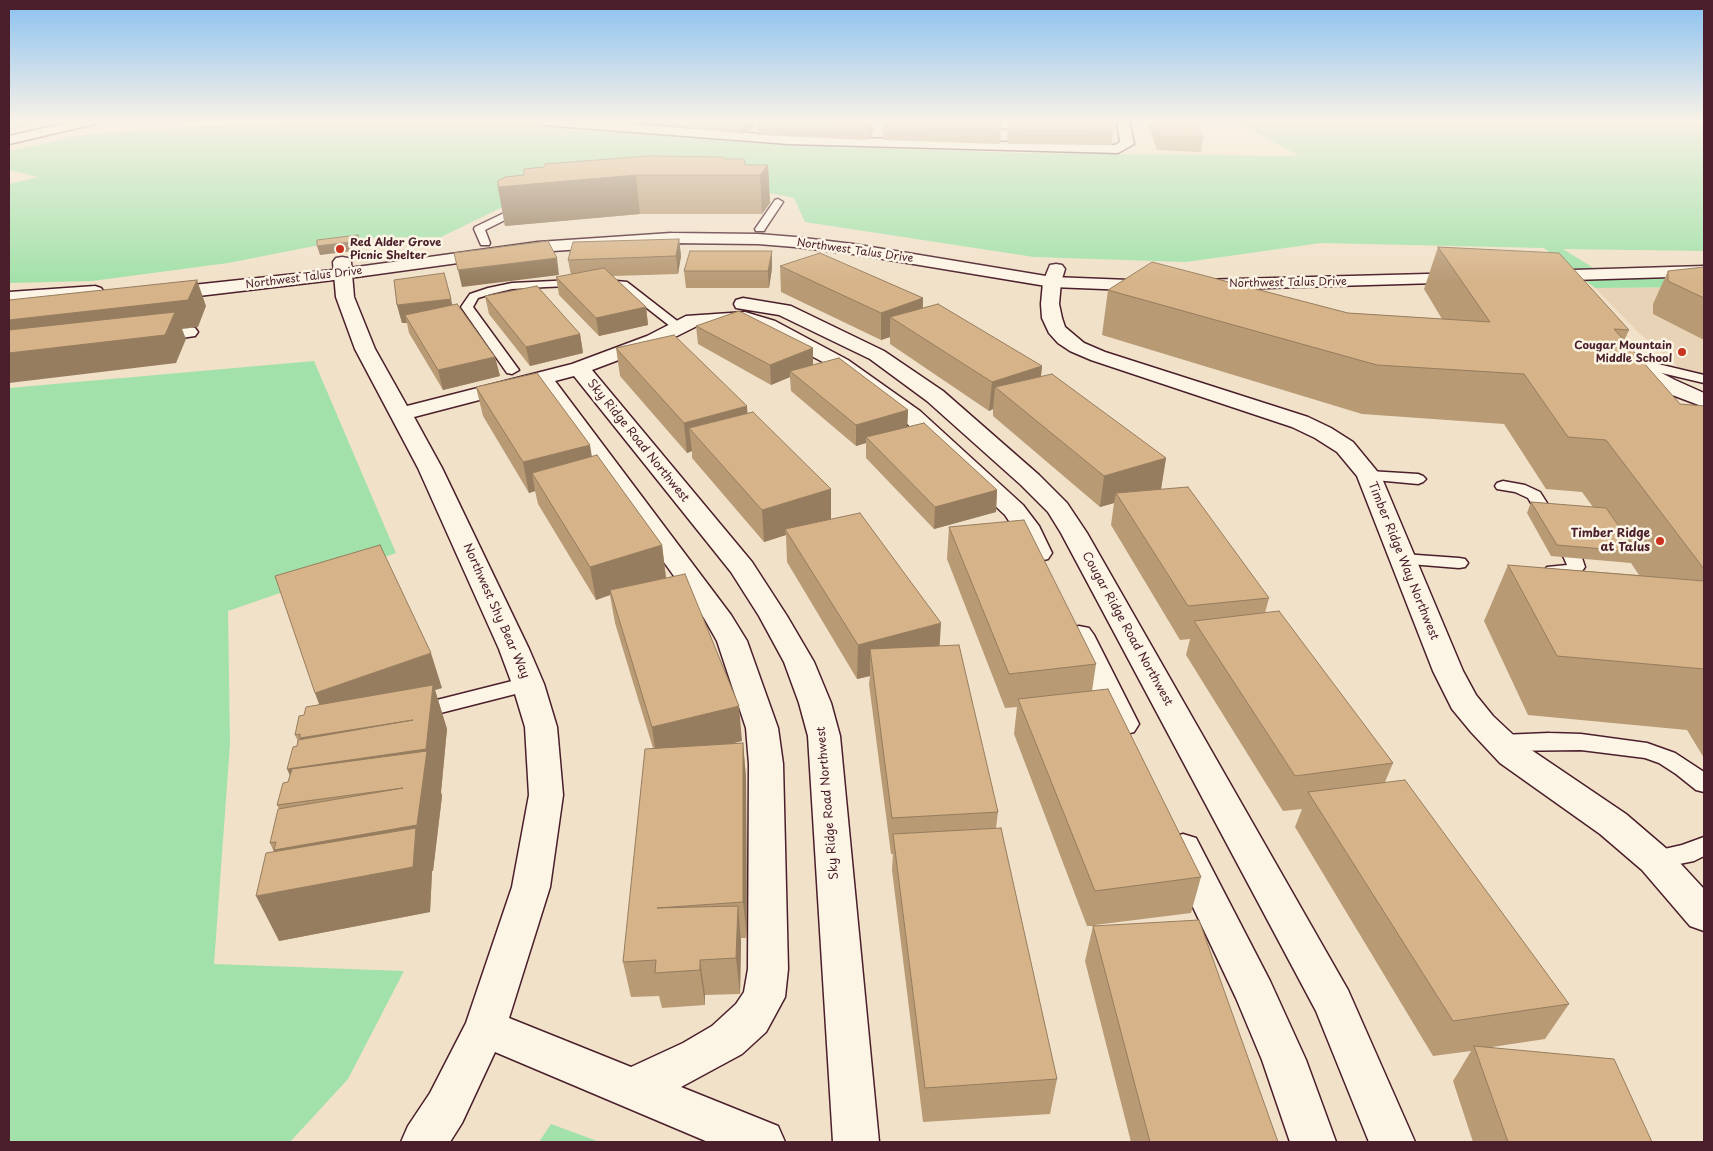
<!DOCTYPE html>
<html>
<head>
<meta charset="utf-8">
<style>
  body { margin:0 }
  #map { position:relative; width:1713px; height:1151px; overflow:hidden; background:#f1e1c9; font-family:"Playpen Sans",sans-serif }
  canvas { display:block }
  .frame { position:absolute; inset:0; border:10px solid #4a1f2b; pointer-events:none }
</style>
</head>
<body>
<div id="map">
<canvas width="1713" height="1151"></canvas>
<div class="frame"></div>
</div>
<script>
const ctx = document.querySelector('canvas').getContext('2d');
ctx.lineJoin = 'round';
function fill(path, color) {
  ctx.fillStyle = color;
  ctx.fill(path, 'evenodd');
}
function poly(rows) {
  const path = new Path2D();
  for (const r of rows) {
    path.moveTo(r[0], r[1]);
    for (let i = 2; i < r.length; i += 2) path.lineTo(r[i], r[i + 1]);
  }
  return path;
}
function strokePath(path, color, width, dash) {
  ctx.strokeStyle = color;
  ctx.lineWidth = width;
  ctx.lineCap = dash ? 'butt' : 'round';
  ctx.setLineDash(dash || []);
  ctx.stroke(path);
}
function write(font, color, halo, rows, align = 'center') {
  ctx.font = font + ' "Playpen Sans",sans-serif';
  ctx.lineWidth = 5;
  ctx.setLineDash([]);
  ctx.textBaseline = 'middle';
  ctx.strokeStyle = halo;
  ctx.fillStyle = color;
  for (const [text, x, y, turn = 0] of rows) {
    ctx.save();
    ctx.translate(x, y);
    ctx.rotate((+turn || 0) * Math.PI / 180);
    ctx.textAlign = isNaN(turn) ? turn : align;
    if (halo) ctx.strokeText(text, 0, 0);
    ctx.fillText(text, 0, 0);
    ctx.restore();
  }
}
fill(poly([
  [1704,287,1704,383,1683,371,1638,332,1595,288]
]), '#e9d3b6');
fill(poly([
  [9,121,35,121,51,122,9,131],
  [498,121,782,145,1020,153,1300,156,1234,121,1704,121,1704,251,1563,249,1611,279,1704,279,1704,287,1595,288,1544,248,1321,243,1186,262,1034,257,805,222,794,198,722,183,517,200,441,237,355,238,228,263,92,281,9,283,9,184,38,177,9,170,9,151,83,135,210,125],
  [314,361,396,553,228,611,230,744,214,964,404,971,348,1079,290,1142,9,1142,9,388],
  [551,1124,600,1142,539,1142]
]), '#a2e1a9');
const service = poly([
  [778,199,783,202,765,229,764,231,756,231,755,229,775,200,778,199],
  [523,204,527,205,527,209,485,230,490,243,489,245,481,245,474,229,475,227,523,204],
  [595,279,627,282,685,327,679,331,675,330,620,287,595,285,546,287,512,289,491,294,478,298,473,307,519,370,512,374,507,373,461,307,470,294,488,288,512,283,595,279],
  [1637,359,1704,375,1704,383,1632,366,1630,363,1637,359],
  [1369,471,1418,474,1423,476,1426,479,1423,482,1418,484,1364,479,1361,476,1364,473,1369,471],
  [1503,481,1525,485,1540,492,1582,558,1585,567,1582,571,1569,576,1547,575,1544,571,1547,567,1567,565,1564,558,1528,498,1515,492,1497,489,1495,486,1497,483,1503,481],
  [1403,554,1459,558,1465,559,1468,563,1465,567,1459,568,1397,563,1394,559,1397,555,1403,554],
  [528,677,535,679,538,684,535,689,417,719,410,717,407,712,410,707,417,705,528,677],
  [1549,733,1581,734,1647,743,1675,753,1704,772,1704,792,1696,790,1676,774,1659,763,1645,758,1581,750,1501,751,1494,748,1491,743,1494,738,1501,735,1549,733],
  [1704,837,1704,856,1694,861,1655,869,1647,867,1643,860,1647,853,1682,845,1704,837]
]);
const minor = poly([
  [74,121,96,121,95,124,9,144,9,136,74,121],
  [537,121,591,121,789,136,1108,145,1115,145,1120,142,1117,121,1129,121,1134,144,1118,153,789,144,543,125,537,121],
  [947,121,1010,121,1044,123,1050,127,1044,131,953,125,947,121],
  [342,257,348,258,351,262,354,297,375,349,407,406,572,364,647,336,686,316,745,312,775,321,848,360,920,411,1023,505,1039,526,1052,553,1048,559,1039,561,1030,559,1013,527,1005,515,904,421,834,368,761,329,744,324,697,326,661,344,592,370,752,562,787,616,814,662,831,703,840,736,879,1142,833,1142,808,736,799,703,784,662,759,616,731,572,574,376,555,381,731,615,747,641,778,728,783,764,788,969,785,997,766,1032,742,1054,681,1087,778,1126,785,1142,708,1142,495,1052,462,1123,450,1142,401,1142,408,1126,430,1093,466,1023,512,887,529,795,525,727,512,684,499,649,418,468,355,349,336,297,333,262,336,258,342,257],
  [537,385,704,618,717,641,746,728,749,764,748,969,744,992,736,1004,712,1026,683,1043,631,1067,509,1018,550,887,563,795,557,727,544,684,529,649,442,468,414,417,537,385],
  [1056,264,1062,265,1065,269,1061,282,1059,304,1062,318,1065,327,1084,343,1105,352,1308,417,1331,428,1353,442,1381,476,1463,671,1476,695,1493,716,1524,745,1626,814,1668,850,1704,889,1704,931,1690,926,1642,870,1600,834,1500,763,1471,732,1452,709,1433,671,1357,476,1337,452,1315,438,1292,427,1091,360,1070,351,1058,343,1049,333,1042,318,1041,304,1043,282,1050,265,1056,264],
  [743,298,791,306,884,351,943,391,1039,475,1067,503,1087,533,1348,990,1415,1142,1369,1142,1316,1011,1061,533,1048,512,1021,485,927,401,870,359,779,315,736,308,734,304,736,300,743,298],
  [188,326,195,328,198,332,195,336,147,343,140,341,137,337,140,333,147,331,188,326],
  [1630,348,1637,350,1656,370,1675,380,1704,393,1704,407,1659,390,1642,378,1620,354,1623,350,1630,348],
  [1079,626,1089,628,1094,635,1139,724,1134,732,1123,735,1112,732,1107,724,1064,635,1069,628,1079,626],
  [1183,834,1196,838,1270,981,1306,1060,1336,1142,1290,1142,1262,1060,1236,998,1165,848,1170,838,1183,834]
]);
const tertiary = poly([
  [671,233,758,234,795,237,853,244,1052,277,1155,281,1161,282,1164,286,1161,290,1155,291,1052,287,853,254,795,247,758,244,671,243,538,252,342,279,165,300,158,298,156,294,158,290,165,288,342,269,538,242,671,233],
  [1704,266,1704,276,1540,281,1534,280,1531,276,1534,272,1540,271,1704,266],
  [1465,273,1471,274,1474,278,1471,282,1198,290,1192,289,1189,285,1192,281,1198,280,1465,273],
  [95,286,101,288,104,292,101,296,9,303,9,292,95,286]
]);
strokePath(service, '#4a1f2b', 3);
strokePath(minor, '#4a1f2b', 3);
strokePath(tertiary, '#4a1f2b', 3);
fill(service, '#fcf5e5');
fill(minor, '#fcf5e5');
fill(tertiary, '#fcf5e5');
fill(poly([
  [606,121,651,121,648,123],
  [656,121,756,121,756,126,743,134,657,124],
  [757,121,873,121,873,131,869,140,758,135],
  [1002,121,1000,144,883,140,883,126],
  [1008,121,1100,121,1100,122,1113,131,1111,145,1009,144,1007,135],
  [1147,121,1195,121,1203,137,1201,152,1157,150],
  [725,159,745,165,768,165,770,203,762,214,640,214,505,226,498,187],
  [679,239,681,256,678,274,613,276,646,307,648,325,599,336,559,295,556,277,571,275,568,260],
  [1438,247,1629,330,1624,341,1680,404,1704,406,1704,758,1687,730,1528,715,1484,621,1508,565,1639,575,1631,563,1551,556,1527,513,1531,502,1593,507,1582,492,1546,489,1504,424,1362,414,1102,335,1108,290,1348,313,1442,319,1424,289],
  [772,251,772,268,769,288,686,288,684,271],
  [780,266,923,298,923,308,1042,366,1041,376,1166,458,1161,489,1269,598,1265,613,1393,763,1385,782,1569,1004,1545,1039,1492,1047,1652,1142,1473,1142,1453,1081,1471,1051,1433,1056,1295,827,1302,809,1283,811,1186,655,1190,639,1180,640,1111,525,1114,503,1100,507,993,416,993,409,989,411,890,344,890,337,881,340,781,292],
  [1704,267,1704,340,1653,314,1653,304,1668,271],
  [485,296,580,334,583,353,530,366,489,314],
  [397,305,452,305,495,357,500,376,443,390,409,333,407,323,402,323],
  [696,326,813,348,813,365,908,410,907,427,997,490,996,512,934,529,866,458,866,443,856,446,791,391,790,377,771,385,698,344],
  [616,348,747,406,747,413,831,489,831,519,940,646,998,812,996,828,1057,1079,1050,1114,923,1122,892,870,893,854,891,854,869,684,870,676,857,679,787,562,786,535,764,542,692,458,692,451,687,453,620,376],
  [476,387,592,457,662,545,666,578,742,741,732,743,743,743,746,778,747,938,741,938,740,994,705,995,705,1005,662,1008,659,996,631,997,623,962,653,748,615,623,610,595,596,600,538,504,535,491,529,493,483,416],
  [949,527,1096,664,1092,691,1201,877,1191,913,1095,925,1278,1142,1131,1142,1085,961,1093,926,1087,926,1014,734,1017,707,1005,708,947,559],
  [442,688,435,690,447,729,441,792,442,796,433,871,432,871,432,873,430,912,279,941,274,852,270,843,279,809,277,805,288,782,298,741,295,735,304,715,319,704,315,693]
]), '#b89a75');
fill(poly([
  [742,121,756,121,756,126,743,134],
  [871,121,873,121,873,131,869,140,869,126],
  [768,165,770,203,762,214,760,175],
  [636,175,640,214,505,226,498,187],
  [358,235,361,250,320,255,317,246],
  [679,239,681,256,678,274,676,256],
  [772,251,772,268,769,288,768,271],
  [557,258,559,275,462,287,458,270],
  [197,280,206,306,198,327,182,329,186,339,176,363,9,383,9,320],
  [923,298,922,324,890,317,890,337,881,340,881,313],
  [451,299,455,317,405,315,407,323,402,323,397,305],
  [646,307,648,325,599,336,596,318],
  [580,334,583,353,530,366,526,347],
  [813,348,813,368,790,371,790,377,771,385,770,365],
  [495,357,500,376,443,390,438,370],
  [1042,366,1039,394,995,387,993,409,989,411,992,382],
  [747,406,749,436,689,428,692,451,687,453,684,423],
  [908,410,907,431,866,437,866,443,856,446,856,425],
  [590,445,595,475,532,473,535,491,529,493,523,462],
  [1166,458,1161,489,1116,493,1114,503,1100,507,1104,476],
  [831,489,831,521,785,529,786,535,764,542,762,510],
  [997,490,996,512,934,529,935,507],
  [662,545,666,578,610,590,610,595,596,600,590,567],
  [941,623,939,657,870,649,870,676,857,679,858,645],
  [431,653,442,688,435,690,447,729,441,792,442,796,433,871,432,871,432,873,430,912,279,941,256,896,293,889,274,850,403,788,302,802,287,769,311,765,300,738,433,691,328,727,315,693],
  [739,706,742,741,657,762,652,727],
  [743,743,746,778,747,938,743,902],
  [738,906,741,942,740,994,736,958],
  [700,960,705,995,705,1005,700,970]
]), '#967d5f');
const building = poly([
  [757,121,871,121,869,126,757,121],
  [885,121,1002,121,1001,130,883,126,885,121],
  [1008,121,1109,122,1113,131,1010,130,1008,121],
  [1154,121,1195,121,1203,137,1160,136,1154,121],
  [648,156,723,157,725,159,744,159,745,165,768,165,760,175,636,175,498,187,498,181,505,177,524,175,524,169,544,167,545,164,648,156],
  [358,235,359,241,317,246,317,240,358,235],
  [679,239,676,256,568,260,573,242,679,239],
  [548,241,557,258,458,270,454,253,548,241],
  [1438,247,1559,253,1629,330,1614,329,1680,404,1704,406,1704,569,1606,440,1568,437,1524,374,1377,365,1108,290,1152,262,1348,313,1490,322,1438,247],
  [690,251,772,251,768,271,684,271,690,251],
  [820,253,923,298,881,313,780,266,820,253],
  [1704,267,1704,298,1668,281,1668,271,1704,267],
  [604,268,646,307,596,318,556,277,604,268],
  [444,273,451,299,397,305,394,280,444,273],
  [197,280,188,300,9,320,9,300,197,280],
  [537,286,580,334,526,347,485,296,537,286],
  [457,304,495,357,438,370,405,315,457,304],
  [938,304,1042,366,992,382,890,317,938,304],
  [739,311,813,348,770,365,696,326,739,311],
  [175,312,165,335,9,353,9,330,175,312],
  [674,335,747,406,684,423,616,348,674,335],
  [839,358,908,410,856,425,790,371,839,358],
  [537,373,590,445,523,462,476,387,537,373],
  [1052,374,1166,458,1104,476,995,387,1052,374],
  [753,412,831,489,762,510,689,428,753,412],
  [924,423,997,490,935,507,866,437,924,423],
  [597,455,662,545,590,567,532,473,597,455],
  [1188,487,1269,598,1188,606,1116,493,1188,487],
  [1531,502,1606,508,1637,552,1557,545,1531,502],
  [860,513,941,623,858,645,785,529,860,513],
  [1024,520,1096,664,1009,674,949,527,1024,520],
  [380,545,431,653,315,693,275,576,380,545],
  [1508,565,1704,581,1704,669,1557,656,1508,565],
  [685,574,739,706,652,727,610,590,685,574],
  [1279,611,1393,763,1295,776,1194,621,1279,611],
  [959,645,998,812,892,818,870,649,959,645],
  [433,685,426,749,287,769,293,747,297,746,298,740,413,720,300,738,300,734,295,735,299,716,304,715,306,707,433,685],
  [1108,689,1201,877,1095,891,1018,699,1108,689],
  [743,743,743,902,657,908,738,906,736,958,700,960,700,970,655,973,656,960,623,962,645,749,743,743],
  [427,751,417,825,274,850,276,842,270,843,278,809,403,788,277,805,283,783,288,782,292,769,427,751],
  [1405,780,1569,1004,1453,1021,1308,792,1405,780],
  [416,828,413,867,256,896,266,853,416,828],
  [1001,828,1057,1079,925,1088,893,834,1001,828],
  [1199,920,1278,1142,1150,1142,1093,926,1199,920],
  [1474,1046,1614,1059,1652,1142,1508,1142,1474,1046]
]);
fill(building, '#d6b388');
strokePath(building, '#967d5f', 1);
const sky = ctx.createLinearGradient(0, 0, 0, 282);
sky.addColorStop(0, '#8ac1f0');
sky.addColorStop(0.43, '#f9f2e7');
sky.addColorStop(1, '#f9f2e700');
ctx.fillStyle = sky;
ctx.fillRect(0, 0, 1713, 282);
for (const [x, y, r, color] of [
  [340,249,5,"#c8321e"],
  [1682,352,5,"#c8321e"],
  [1660,541,5,"#c8321e"]
]) {
  const dot = new Path2D();
  dot.arc(x, y, r, 0, 2 * Math.PI);
  ctx.fillStyle = color;
  ctx.fill(dot);
  strokePath(dot, '#fcf5e5', 2);
}
write('bold 11px', '#4a1f2b', '#fcf5e5', [
  ["Red Alder Grove",350,243],
  ["Picnic Shelter",350,256],
  ["Cougar Mountain",1672,346,"right"],
  ["Middle School",1672,359,"right"]
], 'left');
write('11px', '#4a1f2b', '#fcf5e5', [
  ["Northwest Talus Drive",855,251,8],
  ["Northwest Talus Drive",304,278,-7],
  ["Northwest Talus Drive",1288,283,-1]
]);
write('12px', '#4a1f2b', '#fcf5e5', [
  ["Sky Ridge Road Northwest",638,441,51],
  ["Timber Ridge Way Northwest",1403,561,68],
  ["Northwest Shy Bear Way",496,611,66],
  ["Cougar Ridge Road Northwest",1127,629,61],
  ["Sky Ridge Road Northwest",828,803,-95]
]);
write('bold 12px', '#4a1f2b', '#fcf5e5', [
  ["Timber Ridge",1650,534],
  ["at Talus",1650,548]
], 'right');
</script>
</body>
</html>
